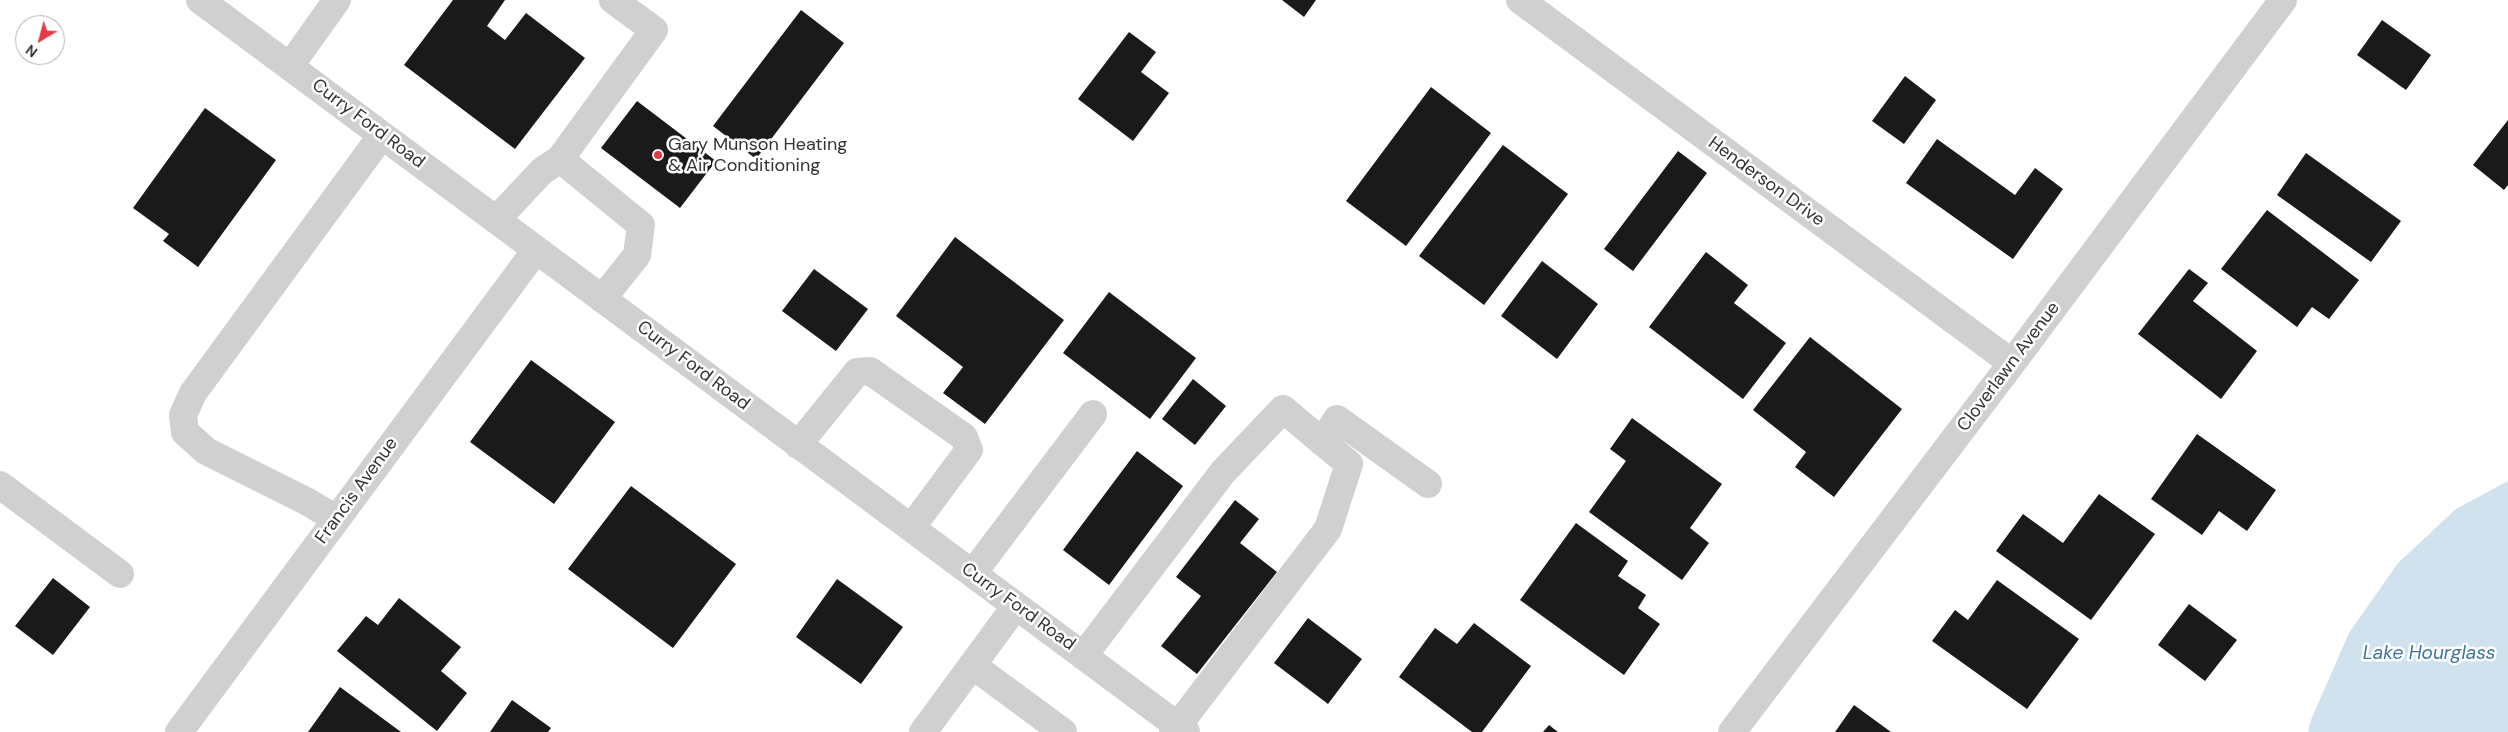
<!DOCTYPE html>
<html>
<head>
<meta charset="utf-8">
<style>
  body { margin:0 }
  #map { position:relative; width:2508px; height:732px; overflow:hidden; background:#fff; font-family:"DM Sans",sans-serif }
  canvas { display:block }
  .north { position:absolute; left:15px; top:15px; width:50px; height:50px; box-sizing:border-box; background:#fff; border:1px solid #adadad; border-radius:50%; rotate:217deg; font-size:14px; font-weight:700; line-height:20px; text-align:center; color:#333 }
  .north::after { content:''; display:block; margin:auto; width:18px; height:22px; background:#e63946; clip-path:polygon(50% 0,100% 100%,50% 72%,0 100%) }
</style>
</head>
<body>
<div id="map">
<canvas width="2508" height="732"></canvas>
<div class="north">N</div>
</div>
<script>
const ctx = document.querySelector('canvas').getContext('2d');
ctx.lineJoin = 'round';
function fill(path, color) {
  ctx.fillStyle = color;
  ctx.fill(path, 'evenodd');
}
function poly(rows) {
  const path = new Path2D();
  for (const r of rows) {
    path.moveTo(r[0], r[1]);
    for (let i = 2; i < r.length; i += 2) path.lineTo(r[i], r[i + 1]);
  }
  return path;
}
function strokePath(path, color, width, dash) {
  ctx.strokeStyle = color;
  ctx.lineWidth = width;
  ctx.lineCap = dash ? 'butt' : 'round';
  ctx.setLineDash(dash || []);
  ctx.stroke(path);
}
function write(font, color, halo, rows, align = 'center') {
  ctx.font = font + ' "DM Sans",sans-serif';
  ctx.lineWidth = 5;
  ctx.setLineDash([]);
  ctx.textBaseline = 'middle';
  ctx.strokeStyle = halo;
  ctx.fillStyle = color;
  for (const [text, x, y, turn = 0] of rows) {
    ctx.save();
    ctx.translate(x, y);
    ctx.rotate((+turn || 0) * Math.PI / 180);
    ctx.textAlign = isNaN(turn) ? turn : align;
    if (halo) ctx.strokeText(text, 0, 0);
    ctx.fillText(text, 0, 0);
    ctx.restore();
  }
}
fill(poly([
  [2508,481,2508,732,2308,732,2311,720,2349,633,2398,563,2456,509]
]), '#cfe2ee');
fill(poly([
  [453,0,505,0,487,26,505,40,526,13,585,58,515,149,404,65],
  [1282,0,1316,0,1304,17],
  [801,10,844,43,756,159,713,126],
  [2382,20,2431,55,2406,90,2357,55],
  [1129,32,1156,52,1141,72,1169,93,1133,141,1078,99],
  [1905,76,1936,100,1904,144,1872,121],
  [1431,87,1491,133,1406,246,1346,201],
  [637,101,716,161,680,208,601,148],
  [205,108,276,160,198,267,163,241,169,234,133,208],
  [2508,120,2508,185,2504,190,2473,165],
  [1937,139,2015,195,2035,168,2063,189,2013,259,1906,183],
  [1503,145,1568,194,1484,305,1419,256],
  [1678,151,1707,173,1633,271,1604,249],
  [2306,153,2401,221,2371,262,2277,195],
  [2267,210,2359,280,2329,319,2312,307,2297,327,2221,269],
  [955,237,1064,320,985,424,943,393,963,367,896,316],
  [1706,252,1748,285,1734,303,1786,343,1743,399,1649,327],
  [1542,261,1598,304,1557,359,1501,316],
  [814,269,868,309,836,351,782,311],
  [2189,269,2208,283,2193,301,2257,351,2221,399,2138,334],
  [1109,292,1196,358,1150,419,1063,353],
  [1810,337,1902,409,1834,497,1795,467,1806,452,1753,410],
  [531,360,615,422,554,504,470,442],
  [1193,379,1226,406,1195,445,1162,419],
  [1632,418,1722,484,1690,528,1709,543,1682,580,1589,512,1626,461,1610,449],
  [2197,434,2276,490,2247,531,2219,511,2202,535,2151,499],
  [1137,451,1183,486,1109,585,1063,550],
  [631,486,736,564,673,648,568,569],
  [2099,494,2155,534,2091,620,1996,551,2023,514,2063,543],
  [1235,500,1259,519,1240,543,1277,572,1197,674,1161,646,1201,596,1176,577],
  [1576,523,1628,561,1618,576,1646,595,1638,608,1660,624,1624,675,1520,600],
  [53,578,90,607,53,655,15,626],
  [837,579,903,627,861,684,796,637],
  [1997,580,2079,639,2027,709,1932,641,1955,610,1968,620],
  [399,598,461,647,441,671,467,693,437,731,337,651,366,616,378,625],
  [2189,604,2237,640,2205,681,2158,645],
  [1308,618,1362,659,1328,704,1274,663],
  [1474,623,1531,666,1482,732,1472,732,1399,677,1435,628,1457,644],
  [340,687,401,732,308,732],
  [512,700,551,728,548,732,490,732],
  [1854,705,1891,732,1835,732],
  [1549,725,1558,732,1543,732]
]), '#1a1a1a');
strokePath(poly([
  [200,0,1186,732],
  [1520,0,2012,363],
  [290,66,337,0],
  [496,220,542,171,560,159],
  [602,299,637,255,641,225,560,159,654,30,613,0],
  [1322,442,1337,419,1428,484],
  [798,445,857,372,870,371,964,437,969,450,911,528],
  [0,485,120,574],
  [336,519,308,502,206,451,185,432,183,415,193,393,382,135],
  [973,573,1093,414],
  [1084,655,1223,472,1283,409,1349,464,1328,529,1173,732],
  [972,665,1063,732],
  [179,732,536,250],
  [923,732,1015,607],
  [1732,732,2012,363,2283,0]
]), '#d0d0d0', 28);
for (const [x, y, r, color] of [
  [658,155,5,"#e63946"]
]) {
  const dot = new Path2D();
  dot.arc(x, y, r, 0, 2 * Math.PI);
  ctx.fillStyle = color;
  ctx.fill(dot);
  strokePath(dot, '#fff', 2);
}
write('18px', '#333', '#fff', [
  ["Curry Ford Road",368,124,37],
  ["Henderson Drive",1766,182,36],
  ["Curry Ford Road",693,366,37],
  ["Cloverlawn Avenue",2009,367,-53],
  ["Francis Avenue",357,491,-54],
  ["Curry Ford Road",1018,607,36]
]);
write('18px', '#333', '#fff', [
  ["Gary Munson Heating",668,145],
  ["& Air Conditioning",668,166]
], 'left');
write('italic 19px', '#3f7597', '#fff', [
  ["Lake Hourglass",2429,654]
]);
</script>
</body>
</html>
